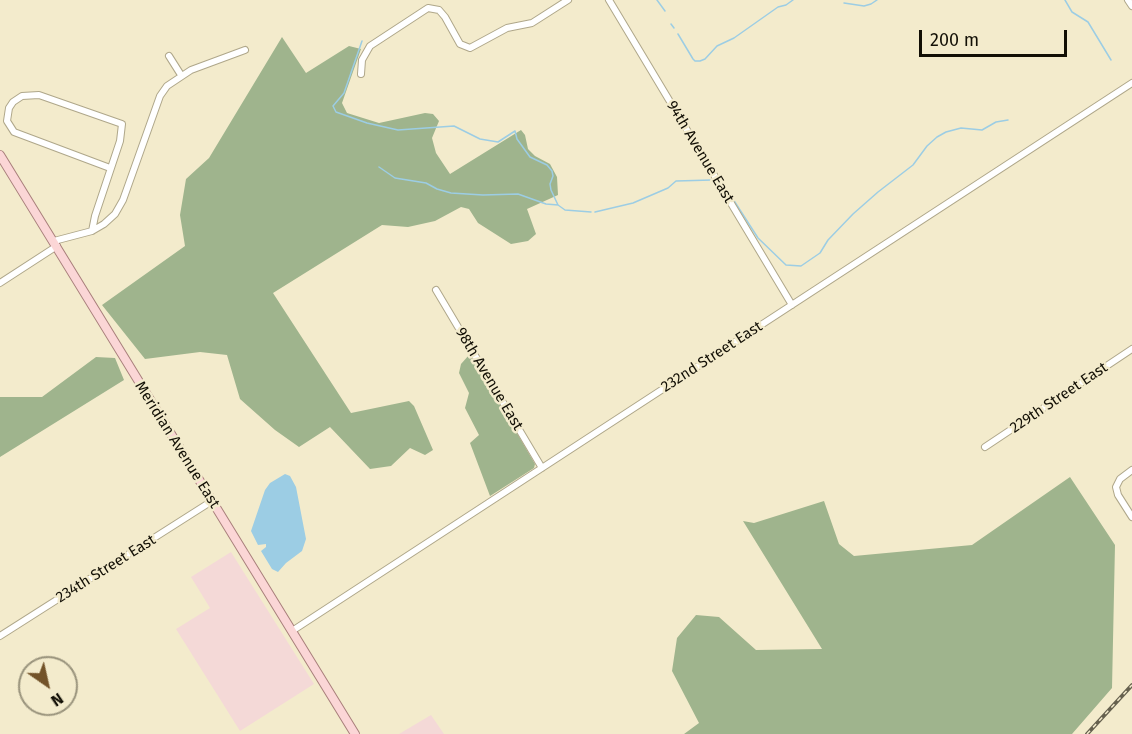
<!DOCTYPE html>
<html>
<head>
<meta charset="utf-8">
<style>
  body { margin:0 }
  #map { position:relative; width:1132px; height:734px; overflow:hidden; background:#f3ebcc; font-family:"Fira Sans",sans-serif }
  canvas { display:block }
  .north { position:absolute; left:18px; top:656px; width:60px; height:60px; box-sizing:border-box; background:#f3ebcc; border:2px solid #99937c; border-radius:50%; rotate:146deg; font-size:16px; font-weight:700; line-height:24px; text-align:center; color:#120f05 }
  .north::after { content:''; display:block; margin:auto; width:21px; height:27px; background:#735329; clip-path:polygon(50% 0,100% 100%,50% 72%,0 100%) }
  .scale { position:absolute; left:919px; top:30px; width:148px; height:27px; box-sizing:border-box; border:3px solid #120f05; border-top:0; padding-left:8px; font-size:18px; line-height:21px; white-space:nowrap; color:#120f05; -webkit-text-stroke:4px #f3ebcc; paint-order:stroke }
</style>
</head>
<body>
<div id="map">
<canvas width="1132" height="734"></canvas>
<div class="north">N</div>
<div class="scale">200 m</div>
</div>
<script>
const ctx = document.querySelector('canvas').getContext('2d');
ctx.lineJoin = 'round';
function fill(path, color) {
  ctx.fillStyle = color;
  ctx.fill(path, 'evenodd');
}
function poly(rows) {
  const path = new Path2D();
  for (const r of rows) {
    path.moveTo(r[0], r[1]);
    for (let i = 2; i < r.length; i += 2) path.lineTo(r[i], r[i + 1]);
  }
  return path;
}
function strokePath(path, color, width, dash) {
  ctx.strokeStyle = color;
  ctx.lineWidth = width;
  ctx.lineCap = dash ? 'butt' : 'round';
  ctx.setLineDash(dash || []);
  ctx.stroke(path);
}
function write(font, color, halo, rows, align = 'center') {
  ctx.font = font + ' "Fira Sans",sans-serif';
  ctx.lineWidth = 5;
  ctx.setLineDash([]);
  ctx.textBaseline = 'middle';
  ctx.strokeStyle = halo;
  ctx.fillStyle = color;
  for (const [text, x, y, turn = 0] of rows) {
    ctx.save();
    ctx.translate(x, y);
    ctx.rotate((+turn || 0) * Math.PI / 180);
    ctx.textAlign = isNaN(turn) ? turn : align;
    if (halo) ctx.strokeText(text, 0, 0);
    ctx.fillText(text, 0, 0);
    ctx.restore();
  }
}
fill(poly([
  [231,552,314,684,240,731,176,629,210,608,191,577],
  [431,715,444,734,399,734]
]), '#f4d9d7');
fill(poly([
  [282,37,306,73,349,46,361,49,342,103,347,113,379,123,425,113,433,114,439,121,432,138,436,153,450,174,521,130,525,135,528,149,535,156,550,164,557,177,558,195,527,209,536,234,528,241,511,244,478,223,469,209,461,207,435,221,408,227,382,225,273,293,351,413,409,401,414,406,433,450,425,455,410,448,391,466,370,469,330,427,299,447,275,430,240,399,227,355,200,352,145,359,102,305,185,246,180,215,186,179,209,158],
  [469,355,472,356,535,464,534,468,490,496,470,443,479,435,465,408,469,393,459,373,461,364],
  [96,357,115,358,124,380,0,457,0,397,42,397],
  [1070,477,1115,545,1112,688,1072,734,684,734,699,723,672,671,677,638,696,615,719,617,756,650,822,649,743,521,754,523,824,501,839,544,854,556,972,545]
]), '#9fb48d');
fill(poly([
  [285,474,290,476,296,487,306,539,302,551,286,563,278,572,272,569,261,551,266,547,266,544,258,545,251,531,265,490,270,483]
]), '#9ccde4');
strokePath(poly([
  [657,0,665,11],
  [1065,0,1072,12,1088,22,1111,60],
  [844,3,864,6,871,4,877,0],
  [671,24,674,28],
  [678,34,693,59,695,61,700,61,705,59,717,46,734,38,778,7,786,5,793,0],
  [362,41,344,93,333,106,336,112,367,123,398,130,454,126,480,139,498,142,515,131,517,139,530,157,547,165,552,171,553,176,550,184,551,190,558,205],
  [379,167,395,178,426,183,437,189,451,193,483,195,518,194,546,204,558,205,565,210,591,212],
  [722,182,758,238,786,265,801,266,820,253,828,240,853,214,878,192,913,165,927,146,937,137,946,132,961,128,982,130,996,122,1008,120],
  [595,212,633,203,668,188,676,181,712,180]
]), '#9ccde4', 1.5);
const minor = poly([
  [609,0,792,305],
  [1128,0,1132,6],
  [169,56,181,75],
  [361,74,362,60,370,46,428,8,439,10,445,17,460,44,470,48,507,28,532,23,568,0],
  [92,231,95,216,120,141,122,124,39,95,22,96,13,102,9,108,7,121,14,132,110,168],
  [54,241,92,231,104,224,115,214,123,200,160,96,167,86,191,70,245,50],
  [0,283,57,246],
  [436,290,542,468],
  [985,447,1132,349],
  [1132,470,1120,479,1116,487,1118,495,1132,517],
  [292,631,1132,83],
  [0,636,212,501]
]);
const major = poly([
  [0,155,355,734]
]);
strokePath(minor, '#afa78a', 8);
strokePath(major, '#a87f7b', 10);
strokePath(minor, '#fff', 6);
strokePath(major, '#fbd6d6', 8);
const rail = poly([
  [1087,734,1132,685]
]);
strokePath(rail, '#66614f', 4);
strokePath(rail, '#f3ebcc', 1.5, [4.5]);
write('15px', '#120f05', '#f3ebcc', [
  ["94th Avenue East",700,152,59],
  ["232nd Street East",712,357,-33],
  ["98th Avenue East",489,379,59],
  ["229th Street East",1059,398,-34],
  ["Meridian Avenue East",177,445,58],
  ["234th Street East",106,569,-32]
]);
</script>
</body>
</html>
